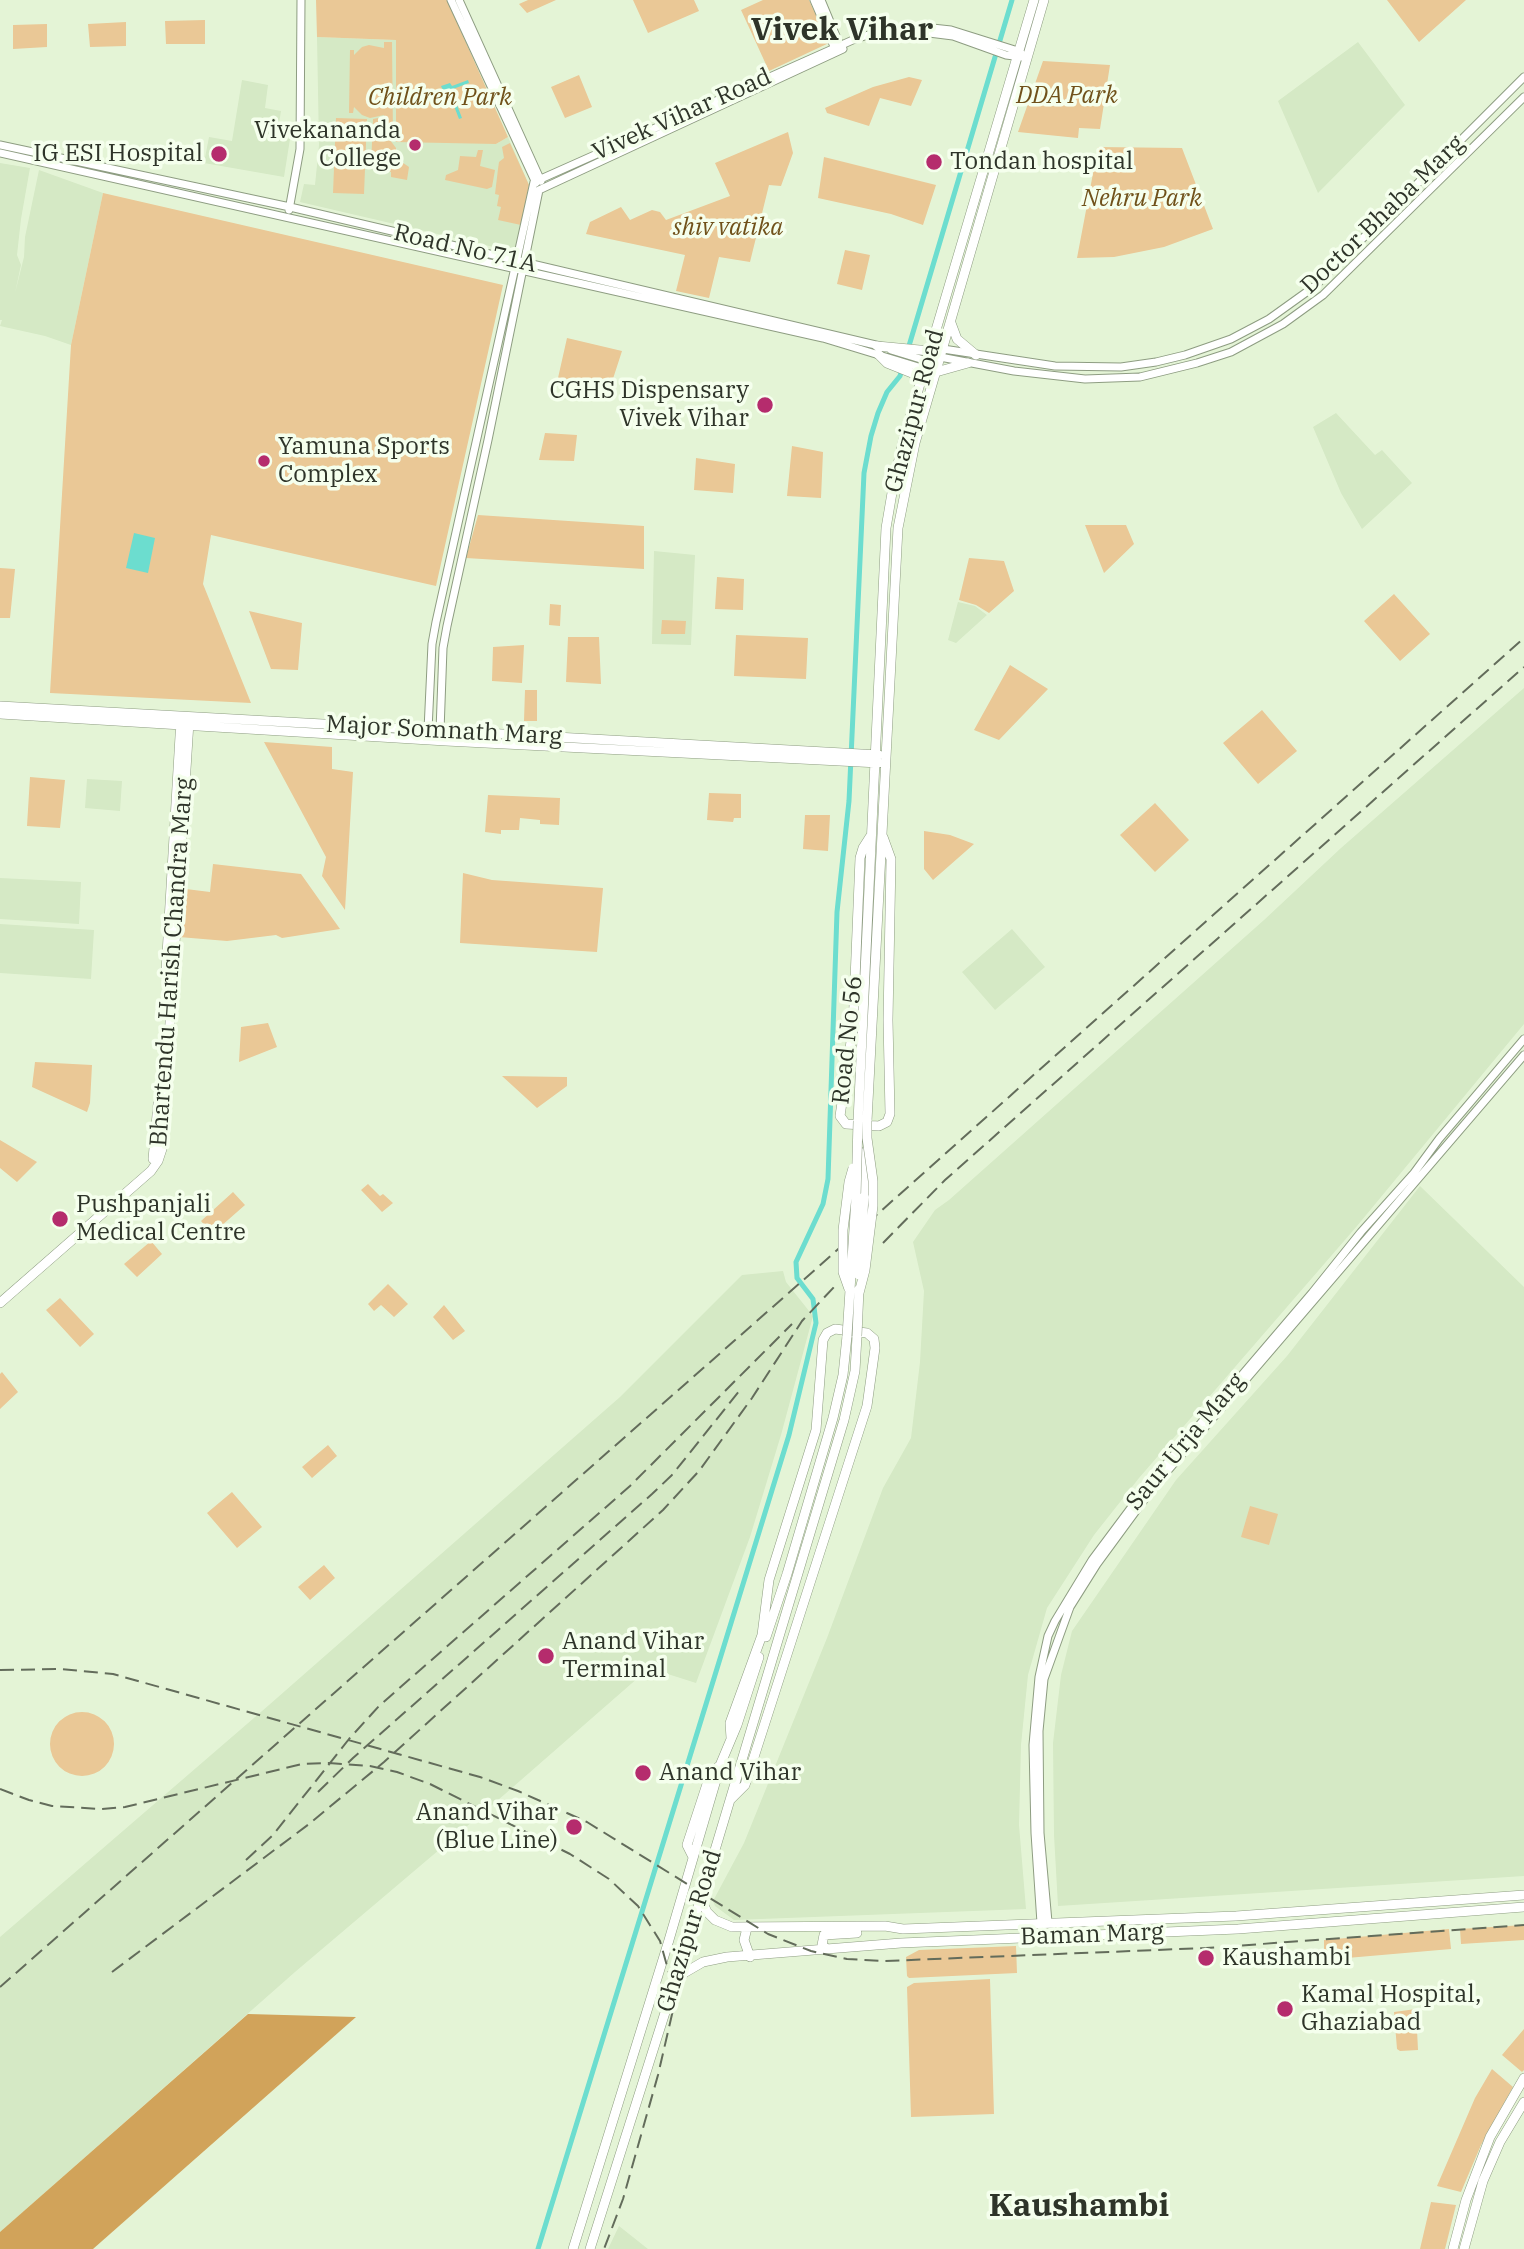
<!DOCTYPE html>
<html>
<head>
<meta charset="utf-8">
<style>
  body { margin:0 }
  canvas { display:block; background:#e4f4d6 }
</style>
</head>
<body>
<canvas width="1524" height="2249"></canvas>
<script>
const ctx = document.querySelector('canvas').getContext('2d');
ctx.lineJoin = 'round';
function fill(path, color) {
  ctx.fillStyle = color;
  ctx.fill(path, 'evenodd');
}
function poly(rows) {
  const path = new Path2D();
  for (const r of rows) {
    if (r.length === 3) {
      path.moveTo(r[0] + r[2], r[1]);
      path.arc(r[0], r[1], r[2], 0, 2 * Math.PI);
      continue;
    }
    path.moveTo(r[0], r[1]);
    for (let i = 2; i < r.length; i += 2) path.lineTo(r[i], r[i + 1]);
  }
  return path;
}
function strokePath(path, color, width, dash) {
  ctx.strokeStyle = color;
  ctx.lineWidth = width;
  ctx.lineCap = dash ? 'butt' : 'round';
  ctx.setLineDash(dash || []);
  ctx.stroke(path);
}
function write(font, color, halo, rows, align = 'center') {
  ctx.font = font + ' "IBM Plex Serif",serif';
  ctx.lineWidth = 7;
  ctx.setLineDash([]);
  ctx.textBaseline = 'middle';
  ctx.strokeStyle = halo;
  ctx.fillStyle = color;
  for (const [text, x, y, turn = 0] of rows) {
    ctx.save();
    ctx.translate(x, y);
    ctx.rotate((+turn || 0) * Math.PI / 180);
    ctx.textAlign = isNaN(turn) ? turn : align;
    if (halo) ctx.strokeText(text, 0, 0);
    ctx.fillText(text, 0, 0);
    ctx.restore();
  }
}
fill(poly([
  [317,37,396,40,496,144,508,137,529,185,515,252,300,202,304,184,315,185,319,145],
  [1358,42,1405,105,1318,193,1278,101],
  [242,80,268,85,265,108,281,111,277,136,290,139,284,177,204,163,209,137,232,141],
  [0,163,30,168,21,219,17,255,21,265,15,293,24,257,25,237,39,170,103,193,71,345,45,336,0,326,2,320,0,320],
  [1336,413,1375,455,1382,450,1412,483,1362,529,1341,493,1313,427],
  [654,551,695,555,691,645,652,644],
  [958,602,975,606,987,615,956,643,948,640],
  [1524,688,1524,1024,1357,1226,1139,1478,1094,1535,1047,1608,1028,1675,1021,1745,1019,1825,1026,1909,734,1920,715,1906,713,1901,744,1843,827,1638,883,1488,911,1438,920,1362,924,1291,913,1242,935,1210,949,1200,1264,920,1341,848],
  [87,779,122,781,120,811,85,808],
  [0,878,81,882,79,924,0,919],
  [0,924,94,930,91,979,0,973],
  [1012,929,1045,967,995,1010,962,972],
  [1420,1186,1524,1287,1524,1876,1058,1906,1054,1835,1053,1743,1061,1675,1072,1631,1176,1480,1287,1356],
  [783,1271,786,1282,813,1316,781,1435,750,1537,696,1683,652,1669,647,1670,505,1794,295,1972,0,2232,0,1937,269,1705,620,1397,742,1275],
  [619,2226,648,2249,608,2249]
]), '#d5e9c5');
fill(poly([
  [316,0,447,0,508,137,496,144,396,142,396,40,317,37],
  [528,0,556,0,527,13,519,4],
  [633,0,694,0,699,11,648,33],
  [763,0,809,0,829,43,769,71,741,10],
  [1387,0,1466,0,1419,42],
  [205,20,205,44,166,44,165,21],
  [126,22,126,46,90,47,88,24],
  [47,24,47,47,13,49,13,25],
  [384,42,392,42,393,137,384,137,384,139,390,140,396,148,396,158,409,167,407,180,391,177,391,172,371,166,373,119,383,117,384,130,384,115,370,118,362,115,354,107,353,113,349,113,350,50,354,50,354,55,362,47,369,45,384,48],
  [1043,61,1110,65,1100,129,1079,128,1078,138,1018,132],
  [579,75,592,107,565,118,551,87],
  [909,77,922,80,911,106,880,98,869,126,827,113,825,108,873,87],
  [336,118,367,119,364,194,333,193],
  [788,132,793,153,781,186,769,185,750,262,719,257,709,298,676,291,685,255,586,234,590,222,621,207,630,220,652,210,660,212,666,220,730,196,715,163],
  [510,143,529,185,521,225,498,220,501,207,497,206,499,195,495,194,498,169,499,162,504,158,502,147],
  [1098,147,1182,148,1213,229,1164,247,1114,257,1077,258],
  [478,150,483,150,480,166,495,170,492,187,487,189,445,180,446,175,458,170,460,156,476,157],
  [824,157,936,185,923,225,891,214,818,198],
  [103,193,503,285,436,586,211,535,203,584,251,703,50,693,71,345],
  [845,250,870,255,862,290,837,284],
  [567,338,622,351,610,388,558,378],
  [545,433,577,435,574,461,539,460],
  [792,446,823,452,821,498,787,496],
  [696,458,735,464,733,493,694,490],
  [478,515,644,526,644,569,466,558],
  [1085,525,1126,525,1134,544,1104,573],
  [969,558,1004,561,1014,591,989,613,976,605,959,600],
  [0,568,15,569,10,618,0,618],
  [717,577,744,579,743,610,715,609],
  [1394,594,1430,634,1400,661,1364,621],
  [550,604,561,605,560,626,549,625],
  [249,611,302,623,298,670,271,669],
  [662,620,686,621,685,634,661,634],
  [736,635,808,638,806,679,734,676],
  [568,637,599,637,601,684,566,682],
  [524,645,522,683,492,681,493,647],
  [1010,665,1048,689,999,740,974,730],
  [525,690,537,690,537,721,524,721],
  [1262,710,1297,751,1258,784,1223,743],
  [264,742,332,747,332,769,353,772,345,910,322,876,326,857],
  [30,777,65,780,60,828,27,826],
  [709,793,741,794,741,818,734,818,733,822,707,820],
  [488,795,560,798,559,825,540,824,540,820,520,818,519,830,501,830,501,834,485,832],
  [1155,803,1189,840,1155,872,1120,835],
  [805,815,830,815,828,851,803,849],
  [924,831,950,835,974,844,933,880,924,869],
  [213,864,301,874,340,929,282,938,276,935,227,941,179,937,183,899,186,889,210,892],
  [463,873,492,880,603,888,597,952,460,943],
  [268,1023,277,1047,239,1062,241,1027],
  [35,1062,92,1065,90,1103,87,1112,32,1087],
  [502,1076,567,1077,567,1086,537,1108],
  [0,1140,37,1162,17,1182,0,1168],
  [368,1184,380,1196,383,1194,393,1203,382,1212,361,1190],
  [233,1192,245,1205,212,1234,201,1221],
  [151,1241,162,1254,137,1277,124,1264],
  [388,1284,408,1304,394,1317,381,1305,374,1311,368,1304],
  [60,1298,94,1334,80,1347,46,1310],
  [444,1305,465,1331,453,1340,433,1317],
  [2,1372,18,1392,0,1409,0,1374],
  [328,1445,337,1456,312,1478,302,1467],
  [232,1492,262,1527,237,1548,207,1513],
  [1250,1506,1278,1514,1269,1545,1241,1537],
  [324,1565,335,1578,310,1600,298,1587],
  [82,1744,32],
  [1524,1925,1524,1940,1461,1944,1460,1929],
  [1449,1929,1451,1949,1324,1960,1324,1940],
  [1016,1946,1017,1973,909,1978,907,1976,906,1957,919,1950],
  [990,1979,994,2114,911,2117,907,1987,914,1983],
  [1416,2009,1418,2050,1400,2051,1397,2049,1394,2012],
  [1524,2029,1524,2070,1522,2072,1502,2055],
  [1492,2069,1513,2087,1481,2145,1461,2192,1437,2186,1475,2098],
  [1431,2202,1456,2205,1445,2249,1420,2249]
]), '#eac896');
fill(poly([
  [248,2014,356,2017,93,2249,0,2249,0,2232]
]), '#d1a35a');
fill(poly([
  [468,80,469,83,453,89,452,92,462,118,459,119,449,93,445,95,441,86,450,83,452,86],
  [134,533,155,538,148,573,126,568]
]), '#6cddcf');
strokePath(poly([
  [538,2249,789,1435,816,1323,813,1299,797,1278,796,1262,823,1204,828,1179,837,912,849,801,864,473,871,436,878,413,887,392,900,376,1012,0]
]), '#6cddcf', 5);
const minor = poly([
  [451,0,536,183],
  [459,0,541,181],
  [814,0,836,51],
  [821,0,841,48],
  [901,32,921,32,953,36,1006,55,1022,57],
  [0,145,290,207,880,346],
  [0,153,823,338,925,369],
  [289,210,300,149,301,0],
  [891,350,927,361],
  [930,351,943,349,1055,366,1121,367,1156,362,1185,355,1231,339,1269,319,1315,286,1524,77],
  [940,357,1014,371,1085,379,1140,377,1197,363,1231,352,1283,324,1323,295,1524,97],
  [428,730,432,644,436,622,534,182,855,39,885,30,923,27,951,30,1018,51,1026,57],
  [440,731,443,648,447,626,488,440,539,190,843,49],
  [1048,1922,1040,1833,1039,1731,1044,1679,1070,1607,1097,1564,1152,1489,1524,1055],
  [1041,1923,1035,1833,1033,1745,1039,1677,1048,1636,1055,1621,1092,1560,1148,1485,1312,1293,1361,1232,1414,1173,1439,1139,1524,1039]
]);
const major = poly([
  [951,323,957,339,976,355],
  [877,346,930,351],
  [878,354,887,363,922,377],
  [936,372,968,363],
  [0,706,879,755],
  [0,714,446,741,879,763],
  [870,837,863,848,860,858,853,1028,840,1116,846,1124,879,1126,887,1122,890,1114,888,1020,891,859,883,837],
  [166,971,181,719],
  [858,1121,886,528,893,487,903,441,1034,0],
  [867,1121,898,528,915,443,1044,0],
  [153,1159,158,1104],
  [864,1197,866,1151],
  [0,1303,151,1171,158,1161,162,1149,189,722],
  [766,1637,787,1574,833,1418,843,1375,847,1336],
  [730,1800,745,1785,867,1406,875,1348,874,1339,867,1333,835,1329,827,1333,823,1340,816,1430,769,1580,762,1635,730,1723,731,1738],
  [693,1857,687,1845,710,1775,719,1766],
  [700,1897,707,1912,715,1920,732,1927,885,1926,903,1929,1236,1916,1524,1895],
  [747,1928,744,1940,750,1957],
  [827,1949,822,1945,824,1935,857,1933],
  [676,1985,684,1973,703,1962,727,1957,901,1943,1238,1929,1524,1907],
  [573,2249,669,1940,721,1763,737,1725,759,1657],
  [590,2249,688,1940,844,1420,855,1371,857,1336],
  [1453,2249,1466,2200,1490,2137,1524,2078],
  [1464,2249,1483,2181,1500,2142,1524,2102]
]);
strokePath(minor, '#8e9d82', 9);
strokePath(major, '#8e9d82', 10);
strokePath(minor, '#fff', 7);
strokePath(major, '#fff', 9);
strokePath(poly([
  [883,1243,945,1180,1524,667],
  [0,1670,60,1669,113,1674,480,1777,518,1791,587,1822,768,1934,811,1951,847,1959,885,1961,1206,1948,1524,1925],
  [0,1789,29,1800,52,1806,101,1809,125,1807,302,1764,329,1763,370,1766,397,1772,430,1784,570,1854,609,1879,638,1906,660,1941,671,1980,673,2010,658,2075,623,2199,604,2249],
  [318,1792,353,1758,652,1494,672,1475,740,1390],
  [246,1860,273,1835,349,1739,379,1706,630,1486,792,1324],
  [112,1972,309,1824,384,1762,663,1510,699,1471,752,1398,802,1321,835,1286],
  [0,1987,817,1268,1524,638]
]), '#636c5b', 2, [14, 7]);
const majorBridge = poly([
  [859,1275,864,1197],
  [849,1289,843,1272,843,1230,849,1182,853,1168],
  [859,1293,865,1270,873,1206,873,1181,867,1138,867,1121],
  [847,1336,856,1198,858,1121],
  [857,1336,859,1289]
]);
strokePath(majorBridge, '#8e9d82', 10, []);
strokePath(majorBridge, '#fff', 9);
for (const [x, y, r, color] of [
  [415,145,7,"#b52c6d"],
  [219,154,9,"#b52c6d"],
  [934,162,9,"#b52c6d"],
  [765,405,9,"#b52c6d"],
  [264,461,7,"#b52c6d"],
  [60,1219,9,"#b52c6d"],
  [546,1656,9,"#b52c6d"],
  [643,1773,9,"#b52c6d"],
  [574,1827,9,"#b52c6d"],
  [1206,1958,9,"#b52c6d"],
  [1285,2009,9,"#b52c6d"]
]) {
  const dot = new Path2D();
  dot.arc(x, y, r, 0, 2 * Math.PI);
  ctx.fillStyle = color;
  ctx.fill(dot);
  strokePath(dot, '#f5ffed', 2.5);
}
write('italic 24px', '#70511a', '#f5ffed', [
  ["DDA Park",1067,96],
  ["Children Park",440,98],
  ["Nehru Park",1142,199],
  ["shiv vatika",728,228]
]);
write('24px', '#2e3429', '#f5ffed', [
  ["Vivek Vihar Road",682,115,-24],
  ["Doctor Bhaba Marg",1383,215,-44],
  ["Road No 71A",465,249,13],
  ["Ghazipur Road",915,411,-75],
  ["Major Somnath Marg",444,731,3],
  ["Bhartendu Harish Chandra Marg",172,962,-86],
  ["Road No 56",848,1040,-84],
  ["Saur Urja Marg",1186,1442,-50],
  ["Ghazipur Road",690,1931,-73],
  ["Baman Marg",1092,1935,-2]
]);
write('24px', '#2e3429', '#f5ffed', [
  ["Vivekananda",401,131,"right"],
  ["College",401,159,"right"],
  ["IG ESI Hospital",203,154,"right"],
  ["Tondan hospital",950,162],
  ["CGHS Dispensary",749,391,"right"],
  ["Vivek Vihar",749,419,"right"],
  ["Yamuna Sports",278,447],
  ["Complex",278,475],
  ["Pushpanjali",76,1205],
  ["Medical Centre",76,1233],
  ["Anand Vihar",562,1642],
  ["Terminal",562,1670],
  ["Anand Vihar",659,1773],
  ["Anand Vihar",558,1813,"right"],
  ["(Blue Line)",558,1841,"right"],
  ["Kaushambi",1222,1958],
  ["Kamal Hospital,",1301,1995],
  ["Ghaziabad",1301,2023]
], 'left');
write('bold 32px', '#2e3429', '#f5ffed', [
  ["Vivek Vihar",842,31],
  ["Kaushambi",1079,2207]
]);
</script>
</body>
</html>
